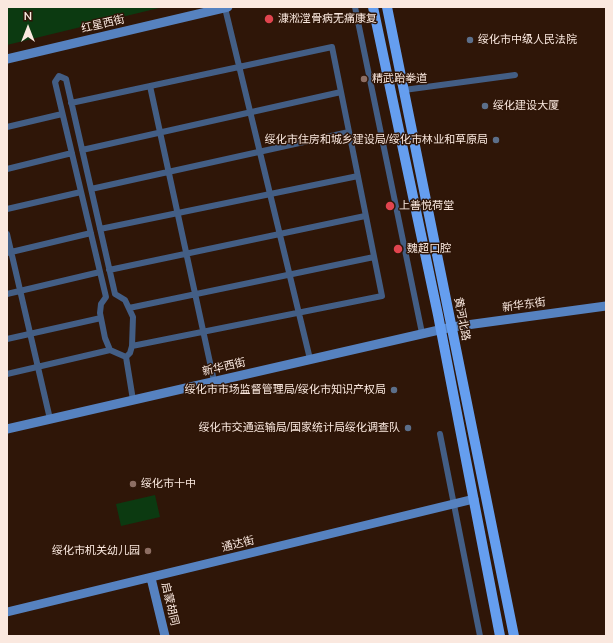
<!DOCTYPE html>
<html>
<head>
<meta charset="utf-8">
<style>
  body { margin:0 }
  #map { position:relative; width:613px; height:643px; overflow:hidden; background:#2f1608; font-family:Mulish,sans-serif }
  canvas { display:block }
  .frame { position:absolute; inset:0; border:8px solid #fae8df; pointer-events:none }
  .north { position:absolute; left:8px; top:8px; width:40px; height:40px; -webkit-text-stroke:3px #2f1608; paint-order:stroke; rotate:0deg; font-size:11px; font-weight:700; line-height:16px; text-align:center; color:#fae8df }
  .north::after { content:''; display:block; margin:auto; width:14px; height:18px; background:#fae8df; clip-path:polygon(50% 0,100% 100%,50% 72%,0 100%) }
</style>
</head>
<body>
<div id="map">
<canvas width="613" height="643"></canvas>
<div class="frame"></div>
<div class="north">N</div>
</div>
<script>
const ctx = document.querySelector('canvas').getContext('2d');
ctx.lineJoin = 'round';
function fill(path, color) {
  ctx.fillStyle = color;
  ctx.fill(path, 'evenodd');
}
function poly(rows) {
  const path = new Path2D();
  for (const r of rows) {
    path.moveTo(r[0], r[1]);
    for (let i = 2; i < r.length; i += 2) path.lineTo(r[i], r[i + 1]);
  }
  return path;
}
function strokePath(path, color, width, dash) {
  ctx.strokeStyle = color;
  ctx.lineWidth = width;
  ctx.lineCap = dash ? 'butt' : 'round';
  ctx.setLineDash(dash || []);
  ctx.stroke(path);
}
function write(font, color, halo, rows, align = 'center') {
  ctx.font = font + ' Mulish,"Noto Sans SC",sans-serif';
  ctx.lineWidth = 3;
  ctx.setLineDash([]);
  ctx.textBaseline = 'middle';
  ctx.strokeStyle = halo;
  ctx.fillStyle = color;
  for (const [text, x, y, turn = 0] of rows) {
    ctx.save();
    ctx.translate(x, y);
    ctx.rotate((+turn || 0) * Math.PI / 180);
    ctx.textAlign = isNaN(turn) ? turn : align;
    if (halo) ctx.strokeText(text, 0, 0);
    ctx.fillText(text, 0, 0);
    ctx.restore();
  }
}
fill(poly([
  [7,7,163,7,7,45],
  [155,495,160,517,121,526,116,504]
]), '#0c3a11');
strokePath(poly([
  [355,7,422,333],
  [225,8,310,359],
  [150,86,214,381],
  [404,90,515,75],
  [71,103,332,47,382,296,132,346],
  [7,127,62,114],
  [82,150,341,92],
  [7,169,72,153],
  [91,189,349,132],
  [7,209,81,192],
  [100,229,358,176],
  [7,234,50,419],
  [7,253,91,233],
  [109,270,365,216],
  [7,294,100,272],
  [129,308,374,257],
  [7,339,101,318],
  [126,357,110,350,105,338,100,313,101,304,106,297,55,82,59,76,66,79,115,294,125,300,133,317,132,346,130,353,126,357,133,400],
  [7,374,110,350],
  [440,434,480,636]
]), '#435e85', 6);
strokePath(poly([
  [7,59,228,7],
  [7,429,452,327,606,306],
  [151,578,165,636],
  [7,612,474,499]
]), '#5682c0', 9);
strokePath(poly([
  [373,7,438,315,500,636],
  [387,7,514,636]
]), '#659eef', 10);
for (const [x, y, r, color] of [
  [269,19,5,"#e0444e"],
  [470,40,4,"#5c6f8a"],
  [364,79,4,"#8d6e63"],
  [485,106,4,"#5c6f8a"],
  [496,140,4,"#5c6f8a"],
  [390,206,5,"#e0444e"],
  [398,249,5,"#e0444e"],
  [394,390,4,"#5c6f8a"],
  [408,428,4,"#5c6f8a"],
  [133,484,4,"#8d6e63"],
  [148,551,4,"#8d6e63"]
]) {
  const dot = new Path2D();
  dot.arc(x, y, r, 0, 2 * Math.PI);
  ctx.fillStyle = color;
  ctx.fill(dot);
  strokePath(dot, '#2f1608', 1.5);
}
write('11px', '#fae8df', '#2f1608', [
  ["漮淞漟骨病无痛康复",278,19],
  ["绥化市中级人民法院",478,40],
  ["精武跆拳道",372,79],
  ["绥化建设大厦",493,106],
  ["绥化市住房和城乡建设局/绥化市林业和草原局",488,140,"right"],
  ["上善悦荷堂",399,206],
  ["魏超口腔",407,249],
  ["绥化市市场监督管理局/绥化市知识产权局",386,390,"right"],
  ["绥化市交通运输局/国家统计局绥化调查队",400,428,"right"],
  ["绥化市十中",141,484],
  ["绥化市机关幼儿园",140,551,"right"]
], 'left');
write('11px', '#fae8df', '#2f1608', [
  ["红星西街",103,24,-13],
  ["新华东街",524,305,-8],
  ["黄河北路",462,319,79],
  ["新华西街",224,367,-13],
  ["通达街",238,544,-14],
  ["启蒙胡同",170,604,77]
]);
</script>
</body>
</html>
